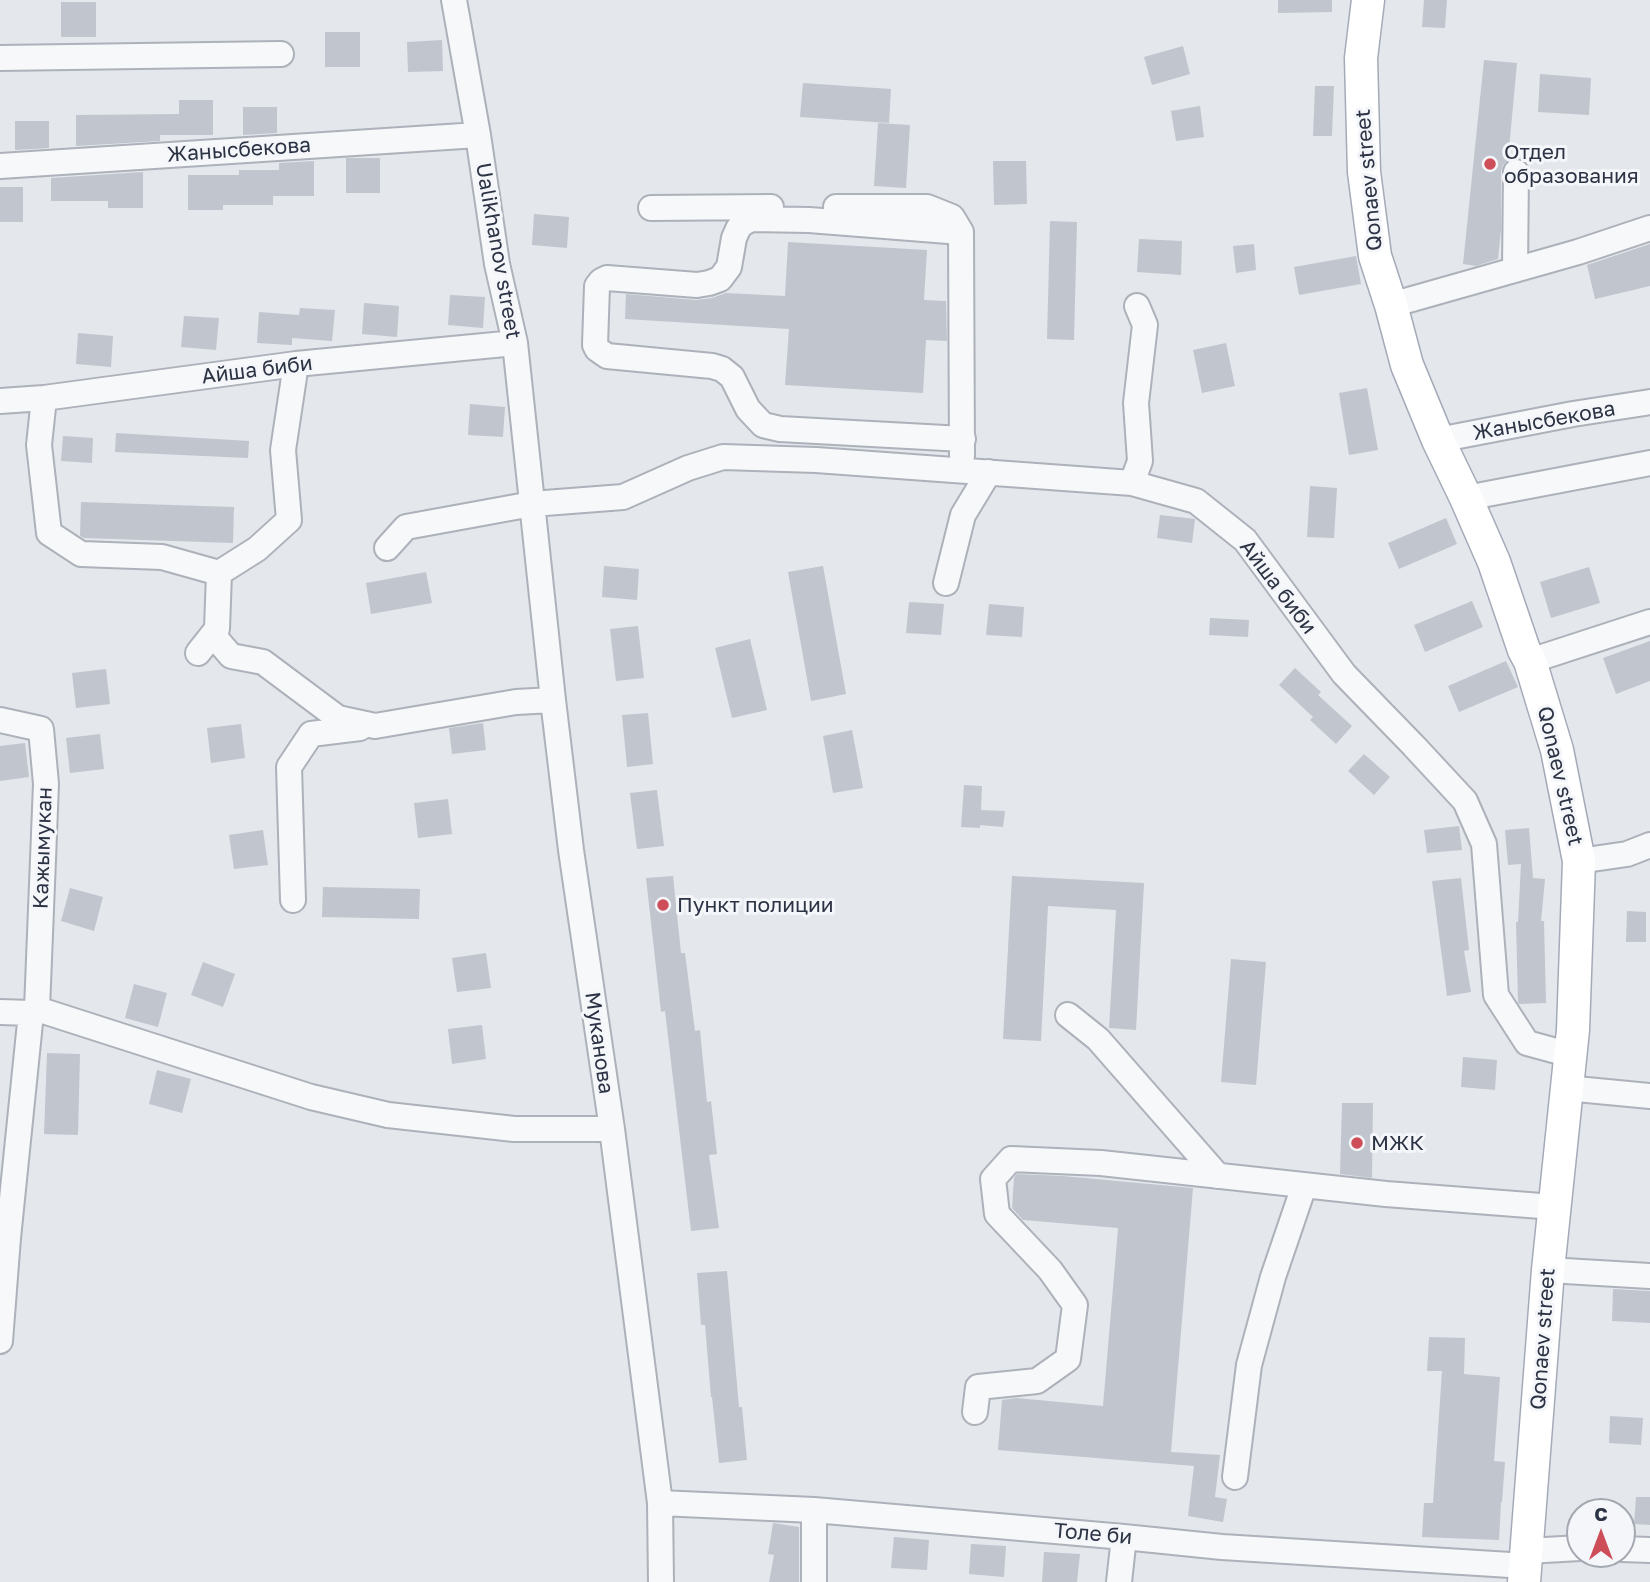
<!DOCTYPE html>
<html>
<head>
<meta charset="utf-8">
<style>
  body { margin:0 }
  #map { position:relative; width:1650px; height:1582px; overflow:hidden; background:#e4e7ec; font-family:"Golos Text",sans-serif }
  canvas { display:block }
  .north { position:absolute; left:1566px; top:1498px; width:70px; height:70px; box-sizing:border-box; background:#f4f6f9; border:2px solid #a4a8b1; border-radius:50%; rotate:0deg; font-size:19px; font-weight:700; line-height:28px; text-align:center; color:#2c3344 }
  .north::after { content:''; display:block; margin:auto; width:24px; height:32px; background:#cd4d58; clip-path:polygon(50% 0,100% 100%,50% 72%,0 100%) }
</style>
</head>
<body>
<div id="map">
<canvas width="1650" height="1582"></canvas>
<div class="north">С</div>
</div>
<script>
const ctx = document.querySelector('canvas').getContext('2d');
ctx.lineJoin = 'round';
function fill(path, color) {
  ctx.fillStyle = color;
  ctx.fill(path, 'evenodd');
}
function poly(rows) {
  const path = new Path2D();
  for (const r of rows) {
    path.moveTo(r[0], r[1]);
    for (let i = 2; i < r.length; i += 2) path.lineTo(r[i], r[i + 1]);
  }
  return path;
}
function strokePath(path, color, width, dash) {
  ctx.strokeStyle = color;
  ctx.lineWidth = width;
  ctx.lineCap = dash ? 'butt' : 'round';
  ctx.setLineDash(dash || []);
  ctx.stroke(path);
}
function write(font, color, halo, rows, align = 'center') {
  ctx.font = font + ' "Golos Text",sans-serif';
  ctx.lineWidth = 6;
  ctx.setLineDash([]);
  ctx.textBaseline = 'middle';
  ctx.strokeStyle = halo;
  ctx.fillStyle = color;
  for (const [text, x, y, turn = 0] of rows) {
    ctx.save();
    ctx.translate(x, y);
    ctx.rotate((+turn || 0) * Math.PI / 180);
    ctx.textAlign = isNaN(turn) ? turn : align;
    if (halo) ctx.strokeText(text, 0, 0);
    ctx.fillText(text, 0, 0);
    ctx.restore();
  }
}
fill(poly([
  [1278,0,1332,0,1332,12,1278,13],
  [1424,0,1447,0,1445,28,1422,27],
  [61,2,96,2,96,37,61,37],
  [325,32,360,32,360,67,325,67],
  [442,40,443,71,408,72,407,42],
  [1183,46,1190,74,1152,85,1144,57],
  [1484,60,1517,63,1508,160,1503,165,1501,172,1501,230,1498,259,1476,266,1463,264],
  [1540,74,1591,78,1589,115,1538,112],
  [803,83,891,89,889,123,800,117],
  [1315,86,1334,86,1332,136,1313,136],
  [179,100,213,100,213,135,160,135,160,141,76,146,76,115,179,114],
  [1200,106,1204,137,1176,141,1171,111],
  [243,107,277,107,277,133,243,135],
  [15,121,49,121,49,148,15,150],
  [878,123,910,125,906,188,874,186],
  [346,158,380,158,380,193,346,193],
  [314,161,314,196,273,196,273,205,223,205,223,210,188,210,188,175,239,175,239,170,279,170,279,163],
  [993,161,1026,161,1027,204,994,205],
  [143,172,143,208,108,208,108,201,51,201,51,178],
  [0,187,23,187,23,222,0,222],
  [534,214,569,217,567,248,532,245],
  [1050,221,1077,222,1074,340,1047,339],
  [1139,239,1182,241,1181,275,1137,272],
  [788,242,927,250,924,300,946,301,947,341,926,340,923,393,785,385,789,329,625,319,626,294,696,300,712,298,726,293,785,296],
  [1254,244,1256,270,1236,273,1233,246],
  [1650,244,1650,286,1595,299,1587,265],
  [1356,256,1361,284,1299,295,1294,267],
  [450,295,485,297,483,328,448,325],
  [364,303,399,306,397,337,362,334],
  [300,308,335,310,332,341,292,338,292,345,257,343,259,312,299,315],
  [184,316,219,318,216,350,181,347],
  [78,333,113,336,111,367,76,364],
  [1226,343,1235,386,1202,393,1193,350],
  [1367,388,1378,450,1349,455,1339,393],
  [470,404,505,407,503,437,468,435],
  [116,433,249,441,248,458,115,452],
  [63,436,93,438,92,463,61,461],
  [1310,486,1337,488,1334,538,1307,537],
  [81,502,234,507,233,543,84,538,80,536],
  [1160,515,1195,519,1192,543,1157,538],
  [1446,518,1457,544,1399,569,1388,543],
  [604,566,639,569,637,600,602,597],
  [823,566,846,694,811,701,788,572],
  [1589,567,1600,603,1551,618,1540,582],
  [426,572,432,603,371,614,366,583],
  [1472,601,1483,627,1425,652,1414,625],
  [909,602,944,604,941,635,906,633],
  [989,604,1024,607,1022,637,986,635],
  [1210,618,1249,620,1248,637,1209,635],
  [638,626,644,678,616,681,610,629],
  [750,639,767,710,732,718,715,648],
  [1650,641,1650,681,1616,694,1603,658],
  [1506,661,1518,687,1459,712,1448,686],
  [1295,668,1321,692,1318,695,1352,726,1336,744,1310,720,1313,717,1279,685],
  [106,669,110,704,76,708,72,673],
  [648,713,653,764,627,767,622,715],
  [483,723,486,750,452,754,449,728],
  [241,724,245,758,211,763,207,728],
  [852,730,863,788,833,793,823,736],
  [100,734,104,769,70,773,66,738],
  [25,743,29,777,0,781,0,746],
  [1364,754,1390,777,1374,795,1348,771],
  [964,785,982,786,981,810,1005,811,1003,827,980,825,980,828,961,827],
  [657,790,664,846,637,849,630,793],
  [448,799,452,834,418,838,414,803],
  [1459,826,1462,850,1427,853,1424,830],
  [1529,828,1533,878,1545,879,1541,921,1544,921,1546,1003,1519,1004,1518,1002,1516,922,1518,922,1521,864,1508,865,1505,830],
  [263,830,268,865,234,869,229,835],
  [673,876,681,953,685,953,695,1031,700,1030,707,1102,711,1101,717,1154,709,1155,719,1228,691,1231,665,1011,661,1012,646,878],
  [1012,876,1144,883,1136,1030,1109,1028,1116,910,1048,906,1041,1041,1003,1039],
  [1461,878,1469,950,1464,951,1471,992,1447,996,1432,881],
  [323,887,420,889,419,919,322,917],
  [70,888,103,897,94,931,61,921],
  [1627,911,1646,912,1646,942,1626,942],
  [486,953,491,988,457,992,452,958],
  [1231,959,1266,962,1256,1085,1221,1082],
  [203,962,235,974,223,1007,191,995],
  [134,984,167,993,158,1027,125,1018],
  [482,1025,486,1059,452,1064,448,1029],
  [47,1053,80,1054,78,1135,44,1134],
  [1463,1057,1497,1060,1495,1090,1461,1087],
  [157,1070,191,1079,182,1113,149,1104],
  [1342,1103,1373,1103,1372,1178,1340,1174],
  [1017,1174,1063,1176,1193,1188,1171,1452,1220,1455,1215,1497,1227,1499,1223,1522,1188,1516,1194,1466,998,1450,1002,1400,1016,1398,1103,1406,1118,1228,1023,1220,1012,1208,1014,1178],
  [727,1271,739,1407,742,1407,747,1460,719,1463,712,1397,711,1397,705,1325,701,1325,697,1273],
  [1613,1289,1650,1291,1650,1323,1612,1321],
  [1429,1337,1465,1338,1464,1374,1500,1377,1494,1461,1505,1462,1502,1502,1501,1502,1499,1540,1422,1537,1424,1503,1433,1503,1442,1371,1427,1371],
  [1610,1416,1643,1418,1641,1445,1609,1443],
  [1636,1497,1650,1497,1650,1525,1634,1524],
  [773,1523,799,1527,799,1582,769,1582,774,1555,768,1554],
  [894,1537,929,1540,927,1570,891,1568],
  [971,1544,1006,1546,1004,1577,969,1574],
  [1044,1552,1080,1554,1077,1582,1042,1582]
]), '#c1c5ce');
const minor = poly([
  [454,0,478,135,497,264,515,343,553,700,571,850,612,1129,660,1503,661,1582],
  [0,58,281,54],
  [0,166,478,135],
  [836,207,927,207,952,217,961,232,962,456],
  [651,208,771,207],
  [961,232,809,220,751,219,742,224,738,229,734,238,729,267,720,279,709,283,697,285,607,278,601,281,597,286,595,345,597,349,607,356,712,366,722,369,732,377,748,409,763,425,780,429,963,439],
  [1515,270,1516,172],
  [1391,305,1578,252,1650,228],
  [44,398,39,445,49,533,81,554,162,557,219,573,217,629,198,653],
  [0,401,44,398,296,364,515,343],
  [1438,440,1573,414,1650,402],
  [1132,483,1140,461,1136,403,1145,325,1137,306],
  [1466,498,1650,463],
  [387,548,406,527,532,504,623,497,688,468,723,457,816,460,1132,483,1196,501,1245,540,1344,674,1413,745,1465,801,1484,844,1496,995,1527,1043,1571,1055],
  [219,573,257,549,289,520,283,450,296,364],
  [946,583,963,515,989,472],
  [213,635,231,656,263,662,338,718,375,726,516,702,553,700],
  [1530,661,1650,622],
  [0,720,41,729,46,784,37,1009],
  [1579,861,1627,854,1650,845],
  [293,900,289,767,311,734,360,728],
  [0,1012,31,1013,37,1009,311,1097,388,1115,514,1129,612,1129],
  [1068,1015,1098,1039,1218,1176],
  [1566,1088,1650,1096],
  [1548,1270,1650,1276],
  [0,1341,8,1238,31,1013],
  [975,1412,978,1387,1037,1381,1068,1359,1075,1305,1050,1270,997,1214,993,1179,1011,1159,1101,1163,1386,1194,1554,1207],
  [1235,1477,1249,1365,1273,1277,1304,1186],
  [660,1503,814,1510,1124,1537,1222,1547,1526,1566],
  [1622,1549,1650,1550],
  [1527,1551,1580,1548],
  [814,1582,814,1510],
  [1119,1582,1124,1537]
]);
const major = poly([
  [1368,0,1361,58,1364,172,1375,256,1391,305,1407,365,1438,440,1466,498,1494,562,1524,650,1530,661,1557,750,1579,861,1573,1030,1548,1270,1524,1582]
]);
strokePath(minor, '#adb1ba', 28);
strokePath(major, '#a4aab7', 35);
strokePath(minor, '#f7f8fa', 24);
strokePath(major, '#fff', 32);
for (const [x, y, r, color] of [
  [1490,164,7,"#cd4d58"],
  [663,905,7,"#cd4d58"],
  [1357,1143,7,"#cd4d58"]
]) {
  const dot = new Path2D();
  dot.arc(x, y, r, 0, 2 * Math.PI);
  ctx.fillStyle = color;
  ctx.fill(dot);
  strokePath(dot, '#f4f6f9', 2.5);
}
write('21px', '#2c3344', '#f4f6f9', [
  ["Жанысбекова",239,150,-4],
  ["Qonaev street",1369,180,-95],
  ["Ualikhanov street",498,251,80],
  ["Айша биби",257,370,-7],
  ["Жанысбекова",1544,421,-10],
  ["Айша биби",1278,587,53],
  ["Qonaev street",1560,776,77],
  ["Кажымукан",43,848,-88],
  ["Муканова",599,1043,82],
  ["Qonaev street",1543,1339,-86],
  ["Толе би",1093,1534,5]
]);
write('21px', '#2c3344', '#f4f6f9', [
  ["Отдел",1504,152],
  ["образования",1504,176],
  ["Пункт полиции",677,905],
  ["МЖК",1371,1143]
], 'left');
</script>
</body>
</html>
